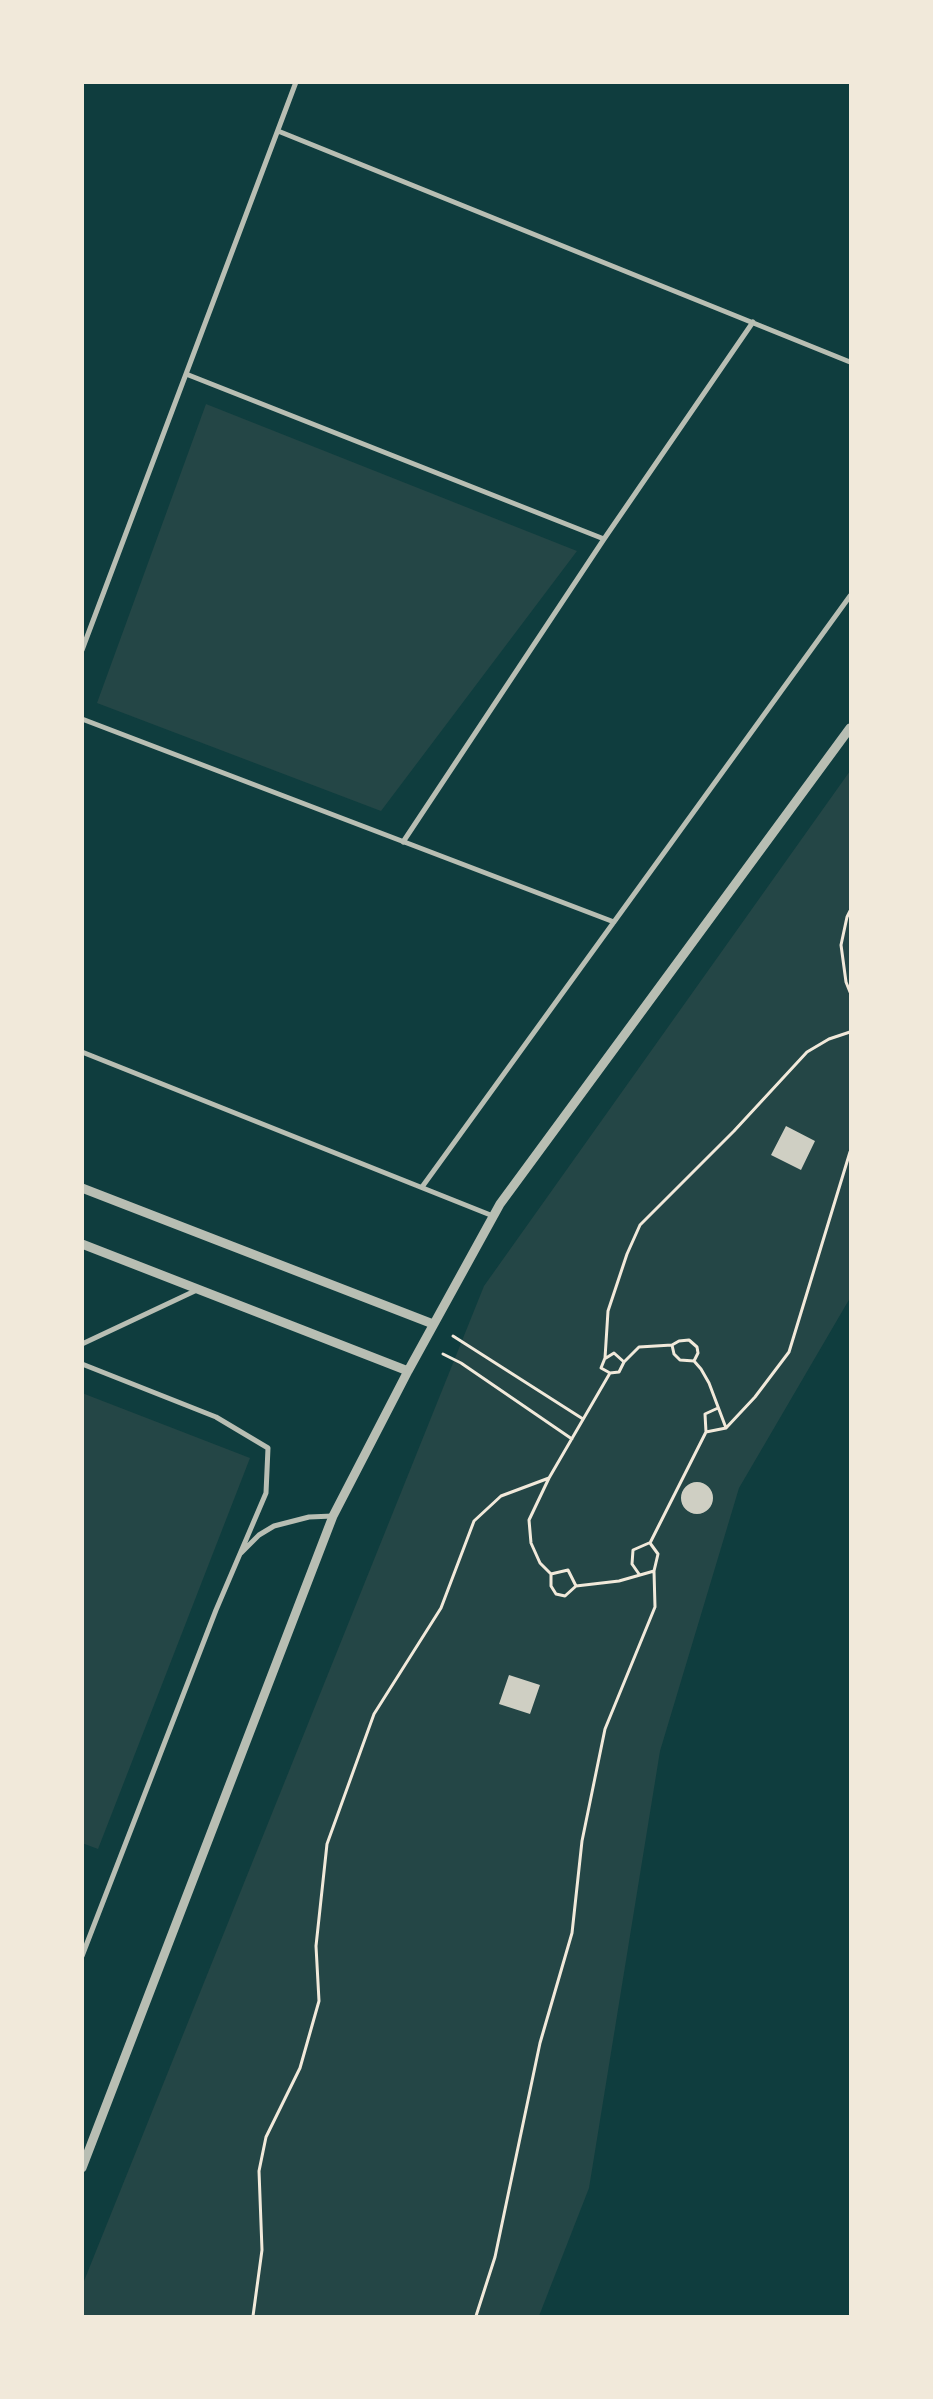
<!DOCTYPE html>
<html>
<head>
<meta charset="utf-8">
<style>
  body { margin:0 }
  #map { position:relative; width:933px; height:2399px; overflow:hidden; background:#0f3d3e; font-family:Arial,sans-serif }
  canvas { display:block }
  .frame { position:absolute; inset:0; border:84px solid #f1e9da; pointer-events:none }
</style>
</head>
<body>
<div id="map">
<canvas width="933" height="2399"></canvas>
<div class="frame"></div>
</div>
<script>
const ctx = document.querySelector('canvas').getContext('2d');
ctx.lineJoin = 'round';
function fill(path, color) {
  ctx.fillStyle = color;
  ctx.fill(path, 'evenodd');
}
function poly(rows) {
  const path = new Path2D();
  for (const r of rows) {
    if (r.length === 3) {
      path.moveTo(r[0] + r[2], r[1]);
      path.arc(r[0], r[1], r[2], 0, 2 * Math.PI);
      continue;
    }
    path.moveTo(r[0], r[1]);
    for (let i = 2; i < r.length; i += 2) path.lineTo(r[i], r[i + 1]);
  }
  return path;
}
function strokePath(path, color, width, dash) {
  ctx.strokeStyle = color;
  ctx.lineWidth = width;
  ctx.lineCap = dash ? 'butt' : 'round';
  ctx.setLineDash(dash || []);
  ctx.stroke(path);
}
fill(poly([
  [206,404,577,551,381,811,97,703],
  [850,771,850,1298,739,1488,660,1751,589,2188,539,2316,83,2316,82,2286,484,1286],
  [82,1393,250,1458,98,1849,82,1843]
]), '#244646');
fill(poly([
  [786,1126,815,1141,801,1170,771,1155],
  [697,1498,16],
  [509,1675,540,1685,530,1714,499,1704]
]), '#cfcfc3');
strokePath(poly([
  [850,911,847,917,841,945,846,982,850,992],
  [453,1336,583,1419],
  [672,1345,679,1341,689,1340,697,1347,698,1353,694,1361],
  [443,1354,461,1363,572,1439],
  [606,1358,614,1353,624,1362,639,1347,672,1345,674,1354,680,1360,694,1361,701,1369,709,1383,726,1428],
  [610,1373,619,1372,624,1362],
  [706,1432,705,1414,718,1408],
  [654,1571,619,1581,576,1586,568,1570,551,1574,540,1563,531,1543,529,1520,549,1478,610,1373,601,1368,605,1358,608,1311,627,1254,640,1225,734,1131,807,1052,829,1039,850,1032],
  [551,1574,551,1586,556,1594,565,1596,576,1586],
  [639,1574,632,1564,633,1550,649,1543],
  [253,2316,262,2250,259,2171,266,2137,300,2068,319,2001,316,1946,327,1844,374,1714,441,1608,474,1521,501,1496,549,1478],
  [476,2316,495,2257,540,2043,572,1933,582,1841,605,1729,655,1607,654,1571,658,1554,650,1543,706,1432,726,1428,755,1397,789,1352,850,1152]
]), '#f1e9da', 3);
strokePath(poly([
  [278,131,850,362],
  [186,374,604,539],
  [82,650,296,82],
  [82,719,614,922],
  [403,842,604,539,753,322],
  [82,1052,493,1216],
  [422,1187,850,596],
  [82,1344,199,1289],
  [82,1364,216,1417,268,1448,266,1493,216,1610,82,1956],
  [241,1553,259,1535,274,1526,309,1517,333,1516]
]), '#b8beb3', 5);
strokePath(poly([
  [82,1188,433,1324],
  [82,1244,408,1371],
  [82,2168,333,1516,408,1371,500,1204,850,728]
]), '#b8beb3', 9);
</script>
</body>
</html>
